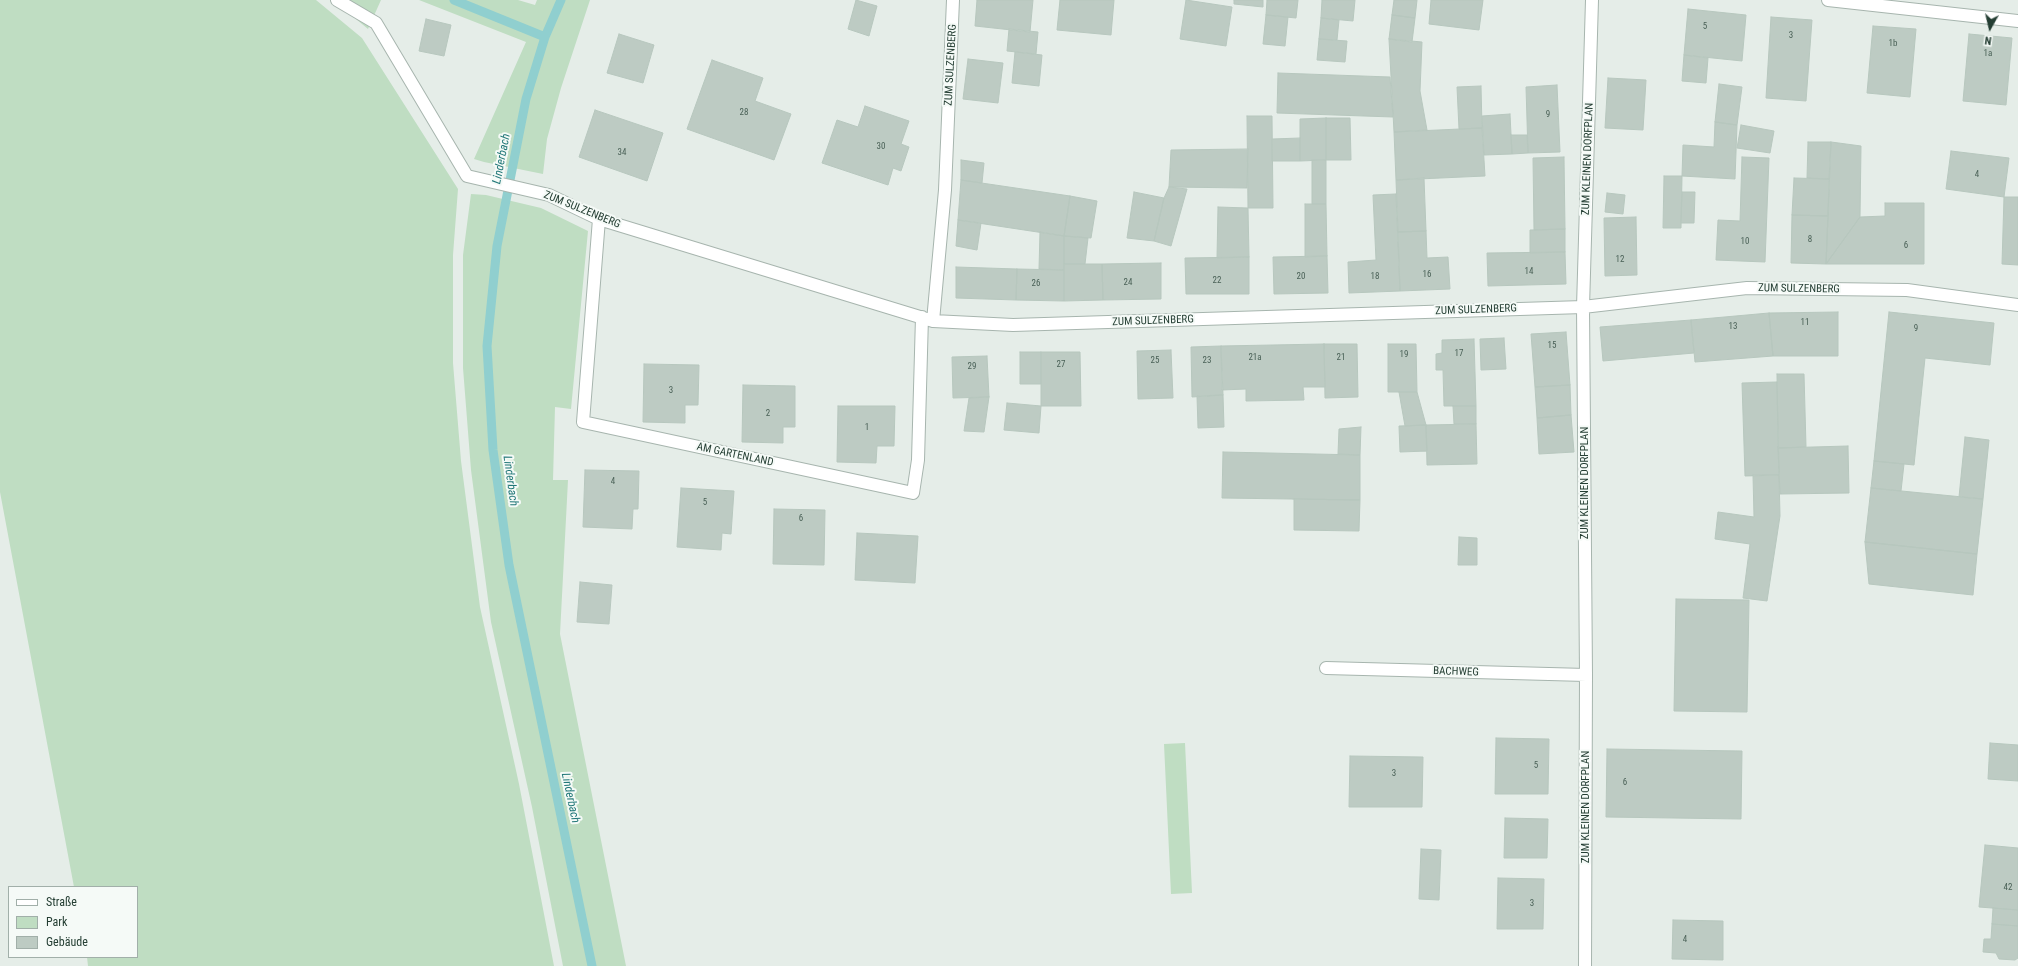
<!DOCTYPE html>
<html>
<head>
<meta charset="utf-8">
<style>
  body { margin:0 }
  #map { position:relative; width:2018px; height:966px; overflow:hidden; background:#e5ede8; font-family:"Roboto Condensed",sans-serif }
  canvas { display:block }
  .legend { position:absolute; left:8px; top:886px; width:130px; height:72px; box-sizing:border-box; background:#f5faf7; border:1px solid #a1afa9; margin:0; padding:5px 7px; list-style:none; font-size:12px; color:#243e33 }
  .legend li { display:flex; align-items:center; gap:8px; height:20px }
  .legend b { width:20px; border:1px solid #a1afa9 }
  .north { position:absolute; left:1970px; top:8px; width:40px; height:40px; -webkit-text-stroke:3px #f5faf7; paint-order:stroke; rotate:188deg; font-size:11px; font-weight:700; line-height:16px; text-align:center; color:#243e33 }
  .north::after { content:''; display:block; margin:auto; width:14px; height:18px; background:#243e33; clip-path:polygon(50% 0,100% 100%,50% 72%,0 100%) }
</style>
</head>
<body>
<div id="map">
<canvas width="2018" height="966"></canvas>
<ul class="legend">
<li><b style="height:5px;background:#fff"></b>Straße</li>
<li><b style="height:11px;background:#bfddc2"></b>Park</li>
<li><b style="height:11px;background:#bdcbc3"></b>Gebäude</li>
</ul>
<div class="north">N</div>
</div>
<script>
const ctx = document.querySelector('canvas').getContext('2d');
ctx.lineJoin = 'round';
function fill(path, color) {
  ctx.fillStyle = color;
  ctx.fill(path, 'evenodd');
}
function poly(rows) {
  const path = new Path2D();
  for (const r of rows) {
    path.moveTo(r[0], r[1]);
    for (let i = 2; i < r.length; i += 2) path.lineTo(r[i], r[i + 1]);
  }
  return path;
}
function strokePath(path, color, width, dash) {
  ctx.strokeStyle = color;
  ctx.lineWidth = width;
  ctx.lineCap = dash ? 'butt' : 'round';
  ctx.setLineDash(dash || []);
  ctx.stroke(path);
}
function write(font, color, halo, rows, align = 'center') {
  ctx.font = font + ' "Roboto Condensed",sans-serif';
  ctx.lineWidth = 4;
  ctx.setLineDash([]);
  ctx.textBaseline = 'middle';
  ctx.strokeStyle = halo;
  ctx.fillStyle = color;
  for (const [text, x, y, turn = 0] of rows) {
    ctx.save();
    ctx.translate(x, y);
    ctx.rotate((+turn || 0) * Math.PI / 180);
    ctx.textAlign = isNaN(turn) ? turn : align;
    if (halo) ctx.strokeText(text, 0, 0);
    ctx.fillText(text, 0, 0);
    ctx.restore();
  }
}
fill(poly([
  [0,0,316,0,362,38,458,189,453,255,453,363,461,461,480,607,519,784,554,966,88,966,87,957,137,957,137,887,74,887,0,492],
  [333,0,381,0,368,29],
  [419,0,518,0,535,5,537,0,590,0,561,88,547,139,543,174,484,162,474,159,526,42],
  [471,194,486,195,541,208,588,231,571,409,555,407,553,480,568,480,560,634,626,966,563,966,532,807,491,622,471,470,463,368,463,255],
  [1185,743,1192,893,1171,894,1164,744]
]), '#bfddc2');
strokePath(poly([
  [454,0,545,37],
  [561,0,545,37,526,99,497,246,487,346,493,450,509,565,592,966]
]), '#90cfcf', 9);
const building = poly([
  [856,0,877,6,869,36,848,29,856,0],
  [977,0,1033,0,1030,32,975,26,977,0],
  [1060,0,1114,0,1111,35,1057,30,1060,0],
  [1186,0,1232,7,1226,46,1180,39,1186,0],
  [1234,0,1263,0,1263,7,1234,4,1234,0],
  [1267,0,1298,0,1296,18,1266,15,1267,0],
  [1322,0,1355,0,1353,21,1321,18,1322,0],
  [1394,0,1417,0,1415,18,1392,15,1394,0],
  [1431,0,1483,0,1479,30,1429,24,1431,0],
  [1688,9,1746,15,1742,61,1684,55,1688,9],
  [1266,15,1288,17,1285,46,1263,44,1266,15],
  [1392,15,1415,18,1412,42,1389,39,1392,15],
  [1771,17,1812,20,1806,101,1766,98,1771,17],
  [1321,18,1339,20,1337,40,1319,39,1321,18],
  [426,19,451,25,444,56,419,51,426,19],
  [1873,26,1916,29,1910,97,1867,93,1873,26],
  [1009,29,1038,32,1036,54,1007,51,1009,29],
  [619,34,654,45,643,83,607,73,619,34],
  [1969,34,2012,38,2006,105,1963,101,1969,34],
  [1319,39,1347,41,1345,62,1317,60,1319,39],
  [1389,39,1422,42,1420,91,1427,130,1394,132,1389,39],
  [1015,52,1042,55,1039,86,1012,83,1015,52],
  [1684,55,1708,58,1706,83,1682,81,1684,55],
  [968,59,1003,63,998,103,963,99,968,59],
  [712,60,763,78,755,101,791,114,774,160,687,129,712,60],
  [1278,73,1390,77,1393,117,1277,113,1278,73],
  [1608,78,1646,80,1643,130,1605,128,1608,78],
  [1719,84,1742,87,1737,125,1715,122,1719,84],
  [1557,85,1560,152,1528,153,1526,87,1557,85],
  [1481,86,1482,128,1459,129,1457,87,1481,86],
  [865,106,909,121,901,144,909,147,901,171,893,168,888,185,822,163,837,120,858,127,865,106],
  [595,110,663,133,647,181,579,157,595,110],
  [1510,114,1512,154,1484,155,1482,116,1510,114],
  [1247,116,1272,116,1273,208,1248,208,1247,116],
  [1326,118,1350,118,1351,160,1326,160,1326,118],
  [1326,118,1326,160,1300,161,1300,119,1326,118],
  [1715,122,1737,125,1735,179,1682,176,1683,145,1714,147,1715,122],
  [1741,125,1774,131,1770,153,1737,148,1741,125],
  [1482,128,1485,176,1396,180,1394,132,1482,128],
  [1511,135,1527,135,1528,153,1512,154,1511,135],
  [1300,138,1300,161,1272,161,1272,139,1300,138],
  [1808,142,1831,142,1829,179,1807,178,1808,142],
  [1831,142,1861,146,1860,217,1826,264,1831,142],
  [1248,149,1247,188,1169,187,1171,150,1248,149],
  [1951,151,2009,158,2004,197,1946,189,1951,151],
  [1564,157,1565,229,1534,230,1533,158,1564,157],
  [1742,157,1769,158,1765,262,1716,260,1718,220,1740,221,1742,157],
  [961,160,984,163,982,183,961,180,961,160],
  [1312,160,1326,160,1326,204,1312,204,1312,160],
  [1664,176,1682,176,1681,228,1663,228,1664,176],
  [1424,178,1426,231,1398,232,1396,180,1424,178],
  [1794,178,1829,179,1828,216,1792,215,1794,178],
  [961,180,1070,196,1064,236,958,220,961,180],
  [1169,187,1187,189,1171,246,1154,241,1164,198,1169,187],
  [1134,192,1164,198,1154,241,1127,238,1134,192],
  [1682,192,1695,192,1694,223,1681,223,1682,192],
  [1607,193,1625,195,1623,214,1605,212,1607,193],
  [1396,194,1400,291,1349,293,1348,262,1376,260,1373,195,1396,194],
  [1070,196,1097,201,1091,238,1064,236,1070,196],
  [2004,197,2018,197,2018,265,2002,264,2004,197],
  [1885,203,1924,203,1924,264,1826,264,1860,217,1885,216,1885,203],
  [1305,204,1326,204,1327,256,1305,257,1305,204],
  [1218,207,1248,208,1249,257,1217,258,1218,207],
  [1792,215,1828,216,1826,264,1791,263,1792,215],
  [1636,217,1637,275,1605,276,1604,218,1636,217],
  [958,220,981,223,977,250,956,246,958,220],
  [1565,229,1565,252,1530,253,1530,230,1565,229],
  [1426,231,1427,258,1448,257,1450,289,1400,291,1398,232,1426,231],
  [1040,232,1064,236,1064,270,1039,269,1040,232],
  [1064,236,1088,238,1085,264,1064,264,1064,236],
  [1565,252,1566,284,1488,286,1487,253,1565,252],
  [1327,256,1328,293,1274,294,1273,257,1327,256],
  [1249,257,1249,294,1186,294,1185,258,1249,257],
  [1161,263,1161,299,1103,300,1102,264,1161,263],
  [1064,264,1102,264,1103,300,1064,301,1064,264],
  [956,267,1017,269,1016,300,956,298,956,267],
  [1017,269,1064,270,1064,301,1016,300,1017,269],
  [1838,312,1838,356,1773,356,1769,313,1838,312],
  [1889,312,1994,323,1990,365,1925,358,1914,465,1874,461,1889,312],
  [1769,313,1773,356,1695,362,1691,320,1769,313],
  [1691,320,1694,353,1603,361,1600,327,1691,320],
  [1566,332,1570,385,1535,387,1531,334,1566,332],
  [1504,338,1506,369,1481,370,1480,339,1504,338],
  [1474,339,1476,406,1444,406,1443,370,1436,370,1436,354,1442,353,1442,340,1474,339],
  [1324,344,1325,387,1303,387,1304,400,1246,401,1246,389,1222,390,1221,346,1324,344],
  [1324,344,1357,344,1358,397,1325,398,1324,344],
  [1388,344,1416,344,1417,392,1388,392,1388,344],
  [1221,346,1223,395,1192,397,1191,347,1221,346],
  [1171,350,1173,398,1138,399,1137,351,1171,350],
  [1020,352,1041,352,1041,384,1020,384,1020,352],
  [1041,352,1080,352,1081,406,1041,406,1041,352],
  [987,356,989,397,953,398,952,357,987,356],
  [644,364,699,365,698,405,685,405,685,423,643,422,644,364],
  [1777,374,1804,374,1806,447,1778,448,1777,374],
  [1777,382,1779,475,1745,476,1742,383,1777,382],
  [743,385,795,386,795,427,783,427,783,443,742,442,743,385],
  [1570,385,1571,415,1537,418,1535,387,1570,385],
  [1399,392,1417,392,1426,425,1405,426,1399,392],
  [1223,395,1224,427,1198,428,1197,396,1223,395],
  [989,397,984,432,964,431,969,398,989,397],
  [1007,403,1041,406,1039,433,1004,430,1007,403],
  [838,406,895,406,894,446,877,446,876,463,837,462,838,406],
  [1453,406,1476,406,1476,424,1454,424,1453,406],
  [1571,415,1574,452,1539,454,1537,418,1571,415],
  [1476,424,1477,464,1427,465,1426,425,1476,424],
  [1426,425,1427,451,1400,452,1399,426,1426,425],
  [1361,427,1360,455,1338,454,1339,429,1361,427],
  [1965,437,1989,440,1983,499,1959,497,1965,437],
  [1848,446,1849,493,1780,494,1778,448,1848,446],
  [1223,452,1360,455,1360,500,1222,498,1223,452],
  [1874,461,1904,464,1901,491,1871,488,1874,461],
  [585,470,639,471,638,509,633,509,632,529,583,527,585,470],
  [1753,475,1779,475,1780,516,1767,601,1743,598,1750,544,1715,539,1718,512,1754,517,1753,475],
  [681,488,734,491,731,534,722,533,721,550,677,547,681,488],
  [1871,488,1983,499,1977,554,1865,542,1871,488],
  [1294,499,1360,500,1359,531,1294,530,1294,499],
  [774,509,825,510,824,565,773,564,774,509],
  [857,533,918,536,915,583,855,580,857,533],
  [1459,537,1477,538,1477,565,1458,565,1459,537],
  [1865,542,1977,554,1973,595,1869,584,1865,542],
  [580,582,612,585,609,624,577,622,580,582],
  [1676,599,1749,600,1747,712,1674,711,1676,599],
  [1496,738,1549,739,1548,794,1495,794,1496,738],
  [1990,743,2018,745,2018,781,1988,779,1990,743],
  [1607,749,1742,751,1741,819,1606,817,1607,749],
  [1350,756,1423,757,1422,807,1349,807,1350,756],
  [1505,818,1548,819,1547,858,1504,858,1505,818],
  [1985,845,2018,848,2018,910,1979,907,1985,845],
  [1421,849,1441,850,1439,900,1419,899,1421,849],
  [1498,878,1544,879,1543,929,1497,929,1498,878],
  [1993,908,2018,910,2018,926,1992,924,1993,908],
  [1673,920,1723,921,1723,960,1672,959,1673,920],
  [1992,924,2018,926,2018,958,2015,960,1999,959,1996,953,1983,952,1984,939,1991,939,1992,924]
]);
fill(building, '#bdcbc3');
strokePath(building, '#b7c7be', 1);
const minor = poly([
  [337,0,376,23,467,176,549,195,599,219,933,321,1013,325,1583,307,1747,288,1907,290,2018,305],
  [1828,0,2018,21],
  [599,219,583,422,913,493,918,460,922,317],
  [933,321,945,190,953,0],
  [1326,668,1586,675],
  [1585,966,1586,675,1583,307,1592,0]
]);
strokePath(minor, '#a7b5ae', 14);
strokePath(minor, '#fff', 12);
write('9px', '#4a6157', null, [
  ["5",1705,27],
  ["3",1791,36],
  ["1b",1893,44],
  ["1a",1988,54],
  ["28",744,113],
  ["9",1548,115],
  ["30",881,147],
  ["34",622,153],
  ["4",1977,175],
  ["8",1810,240],
  ["10",1745,242],
  ["6",1906,246],
  ["12",1620,260],
  ["14",1529,272],
  ["16",1427,275],
  ["20",1301,277],
  ["18",1375,277],
  ["22",1217,281],
  ["24",1128,283],
  ["26",1036,284],
  ["11",1805,323],
  ["13",1733,327],
  ["9",1916,329],
  ["15",1552,346],
  ["17",1459,354],
  ["19",1404,355],
  ["21a",1255,358],
  ["21",1341,358],
  ["25",1155,361],
  ["23",1207,361],
  ["27",1061,365],
  ["29",972,367],
  ["3",671,391],
  ["2",768,414],
  ["1",867,428],
  ["4",613,482],
  ["5",705,503],
  ["6",801,519],
  ["5",1536,766],
  ["3",1394,774],
  ["6",1625,783],
  ["42",2008,888],
  ["3",1532,904],
  ["4",1685,940]
]);
write('11px', '#243e33', '#f5faf7', [
  ["ZUM SULZENBERG",951,65,-87],
  ["ZUM KLEINEN DORFPLAN",1588,159,-88],
  ["ZUM SULZENBERG",582,210,22],
  ["ZUM SULZENBERG",1799,289,1],
  ["ZUM SULZENBERG",1476,310,-2],
  ["ZUM SULZENBERG",1153,321,-2],
  ["AM GARTENLAND",735,455,12],
  ["ZUM KLEINEN DORFPLAN",1585,483,-90],
  ["BACHWEG",1456,672,2],
  ["ZUM KLEINEN DORFPLAN",1586,807,-90]
]);
write('italic 12px', '#217778', '#f5faf7', [
  ["Linderbach",502,159,-79],
  ["Linderbach",510,481,82],
  ["Linderbach",570,798,78]
]);
</script>
</body>
</html>
